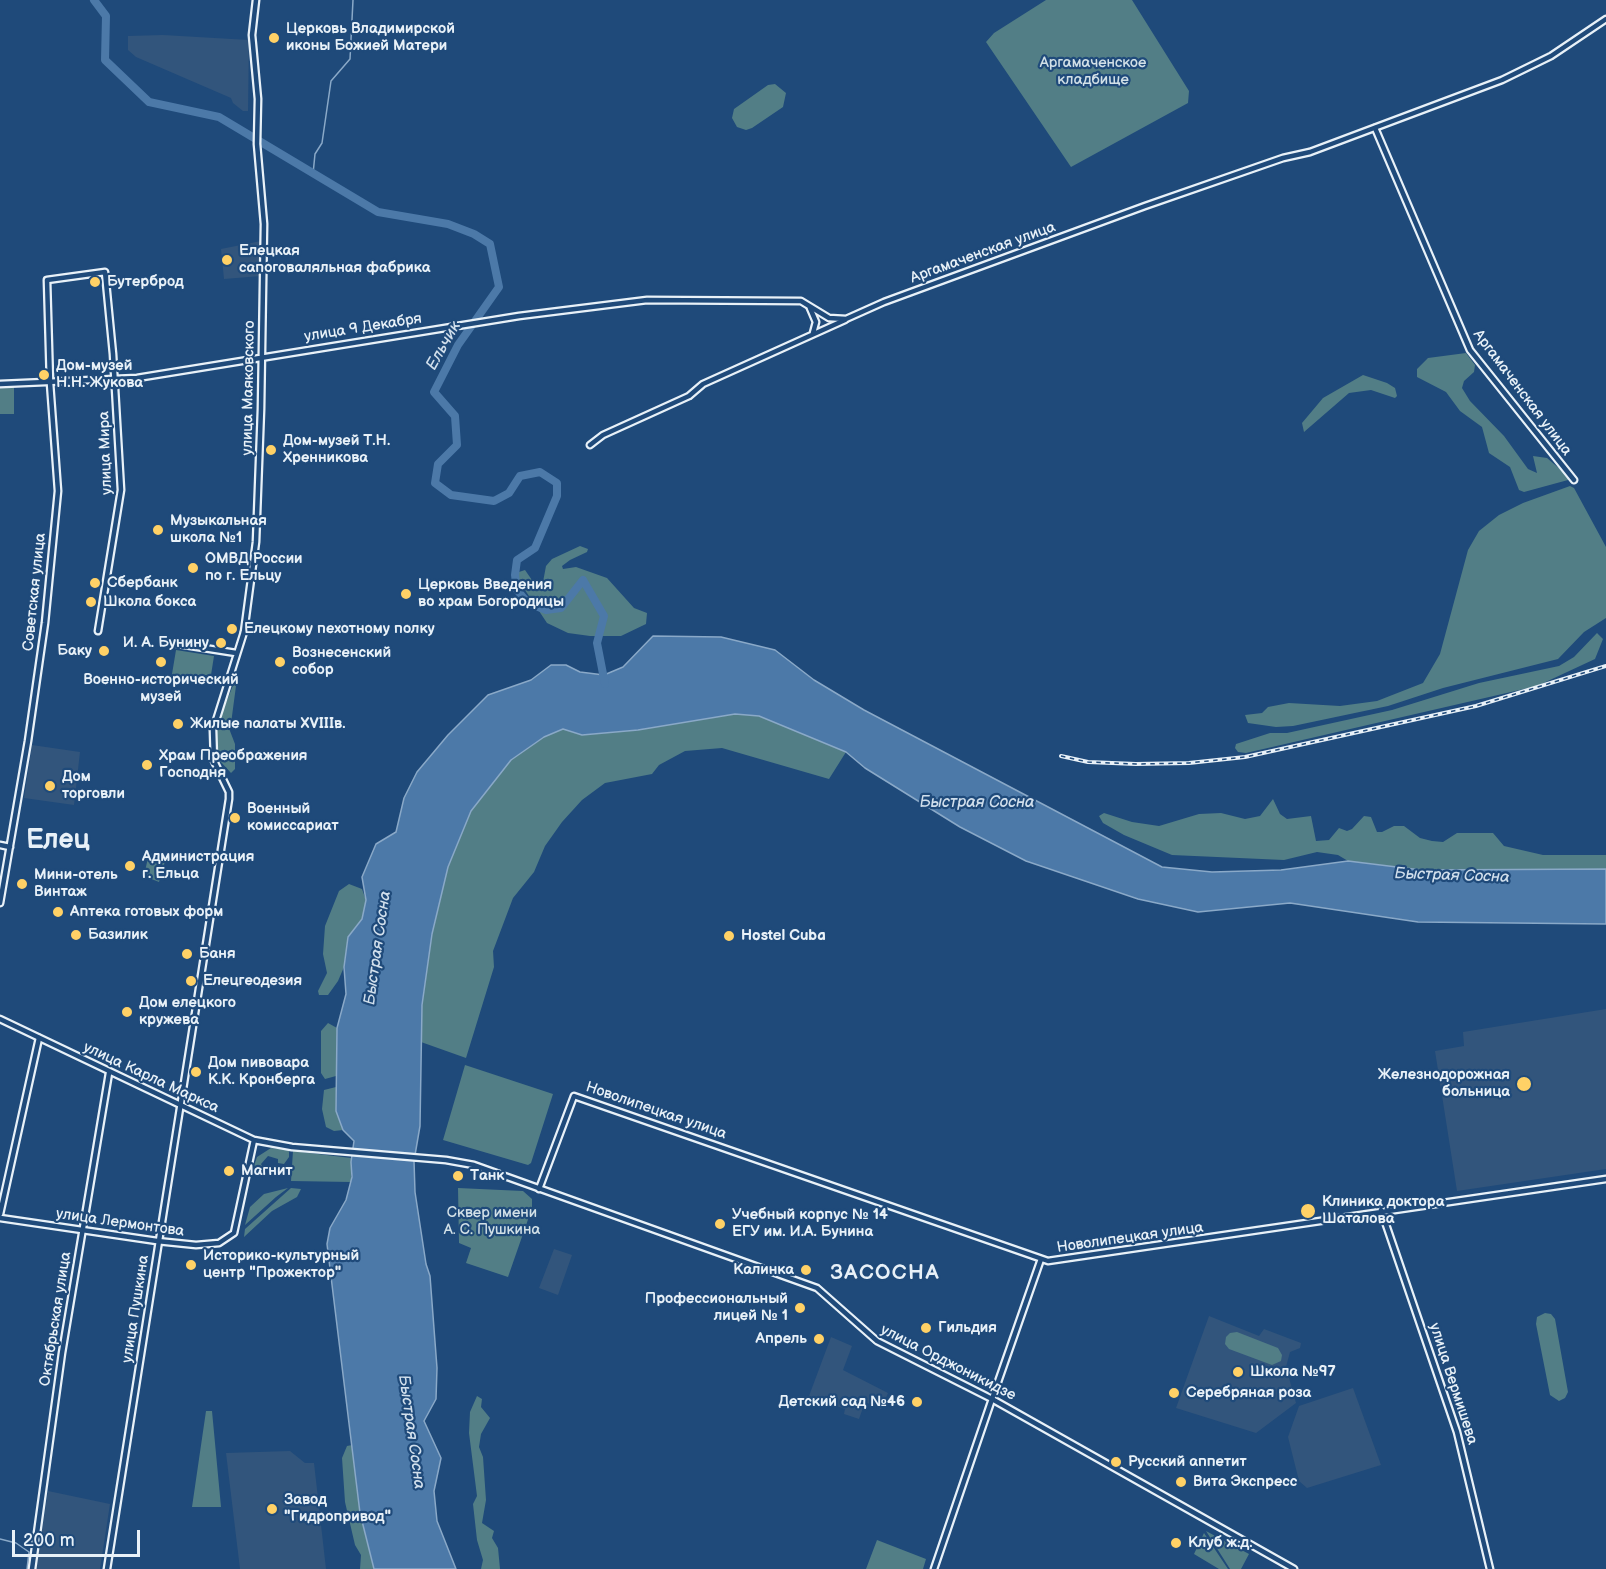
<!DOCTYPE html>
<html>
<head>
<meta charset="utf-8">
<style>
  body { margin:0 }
  #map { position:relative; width:1606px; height:1569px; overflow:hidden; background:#1f4a7a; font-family:"Balsamiq Sans",sans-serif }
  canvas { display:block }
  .scale { position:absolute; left:12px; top:1530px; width:128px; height:27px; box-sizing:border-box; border:3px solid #e8f1f8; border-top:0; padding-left:8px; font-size:18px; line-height:21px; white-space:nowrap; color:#e8f1f8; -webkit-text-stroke:4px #1f4a7a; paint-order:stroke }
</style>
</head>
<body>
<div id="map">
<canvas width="1606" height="1569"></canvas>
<div class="scale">200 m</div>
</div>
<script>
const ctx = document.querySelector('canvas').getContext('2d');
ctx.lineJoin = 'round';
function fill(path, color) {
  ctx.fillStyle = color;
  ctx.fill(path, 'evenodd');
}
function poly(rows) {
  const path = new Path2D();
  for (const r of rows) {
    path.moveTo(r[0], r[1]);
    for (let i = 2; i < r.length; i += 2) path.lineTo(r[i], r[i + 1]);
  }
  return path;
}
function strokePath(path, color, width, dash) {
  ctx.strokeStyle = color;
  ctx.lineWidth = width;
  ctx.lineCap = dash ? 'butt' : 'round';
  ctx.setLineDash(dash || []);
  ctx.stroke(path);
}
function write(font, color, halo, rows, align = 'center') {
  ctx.font = font + ' "Balsamiq Sans",sans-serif';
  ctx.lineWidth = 4.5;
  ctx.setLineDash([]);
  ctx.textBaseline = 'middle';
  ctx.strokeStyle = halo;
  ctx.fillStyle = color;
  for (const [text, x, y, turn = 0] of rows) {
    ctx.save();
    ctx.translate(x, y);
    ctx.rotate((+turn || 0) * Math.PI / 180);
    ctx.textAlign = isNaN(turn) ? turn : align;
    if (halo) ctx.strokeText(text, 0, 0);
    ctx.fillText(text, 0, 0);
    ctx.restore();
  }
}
fill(poly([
  [163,35,249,40,248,111,243,111,233,103,231,98,136,57,128,50,128,36],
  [261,241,261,276,224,279,221,249],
  [32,745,80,752,74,805,24,798],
  [1606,1009,1606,1169,1457,1191,1435,1051,1464,1046,1463,1032],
  [554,1249,572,1255,558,1295,539,1288],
  [1209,1316,1259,1336,1264,1329,1301,1343,1300,1348,1290,1352,1286,1367,1296,1403,1256,1433,1176,1408],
  [831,1337,852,1346,843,1370,888,1393,881,1409,865,1402,859,1419,844,1414,845,1409,809,1396],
  [1353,1388,1381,1465,1307,1488,1299,1481,1288,1437,1299,1406],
  [290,1451,305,1463,314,1463,326,1569,240,1569,226,1453],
  [48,1491,110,1504,100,1569,36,1569]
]), '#32557c');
fill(poly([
  [1046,0,1132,0,1189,91,1188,103,1071,167,986,42,994,33],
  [775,84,786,93,783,107,752,128,746,130,737,127,732,118,734,109,768,85],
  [1466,353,1475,365,1474,372,1464,381,1462,388,1470,401,1504,436,1528,469,1537,473,1533,456,1547,458,1568,476,1568,480,1524,492,1519,490,1510,467,1489,453,1482,427,1460,411,1446,392,1417,377,1417,369,1428,358],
  [1363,375,1387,383,1395,388,1397,396,1395,398,1371,390,1349,393,1304,432,1302,423,1323,398],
  [14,387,14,414,0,414,0,388],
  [1570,486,1574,488,1606,547,1606,618,1584,632,1558,659,1443,688,1388,706,1293,726,1276,727,1248,723,1245,715,1262,713,1268,707,1289,703,1340,706,1377,701,1423,683,1440,654,1468,550,1479,531,1499,515,1523,503],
  [580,546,588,549,587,552,570,560,562,566,563,569,576,567,607,578,634,608,647,613,646,624,621,636,590,636,568,633,547,623,519,581,519,572,525,570,534,583,543,582,546,566,552,559],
  [1597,633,1603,639,1595,659,1537,686,1246,753,1238,752,1235,748,1236,744,1270,733,1287,733,1392,710,1479,683,1559,666,1574,657],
  [176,650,214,656,211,675,197,675,195,684,171,680],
  [234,683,236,686,230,731,235,744,235,769,231,773,220,761,216,747,217,725],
  [735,714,759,716,846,752,829,779,722,748,685,751,659,765,652,774,605,783,582,800,562,822,545,846,534,872,513,898,493,951,494,967,466,1058,421,1042,422,1005,432,934,448,867,471,811,511,760,544,737,563,729,582,735,638,730],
  [1273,799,1280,814,1287,819,1311,816,1316,841,1329,840,1339,828,1347,831,1352,829,1364,816,1371,817,1377,832,1382,832,1394,826,1404,826,1420,838,1432,841,1443,842,1457,833,1493,833,1504,846,1543,855,1606,855,1606,869,1421,870,1348,861,1338,855,1317,852,1284,860,1172,855,1124,835,1103,823,1099,816,1104,813,1132,822,1159,826,1199,814,1221,813,1245,819,1260,816],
  [149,853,166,858,159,882,144,876],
  [349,884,362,889,366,900,362,919,348,937,344,967,338,981,328,995,319,995,318,991,327,973,323,954,325,926,339,891],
  [328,1023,337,1028,336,1076,325,1079,321,1073,321,1031],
  [465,1065,553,1094,531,1163,528,1165,443,1140],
  [336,1087,336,1111,343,1130,334,1131,326,1127,322,1109,324,1090],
  [271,1148,289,1150,289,1157,284,1164,278,1163,278,1159,268,1156,261,1164,263,1168,256,1172,254,1166,257,1157],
  [293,1151,351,1158,351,1182,291,1181],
  [288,1188,276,1197,245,1225,250,1207,264,1194],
  [291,1188,301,1189,297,1197,272,1211,244,1237,245,1229],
  [458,1188,523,1191,532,1199,532,1208,508,1277,466,1263,471,1248,459,1243],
  [1545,1313,1551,1314,1555,1319,1568,1392,1565,1398,1559,1401,1550,1395,1536,1324,1537,1317],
  [1237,1332,1278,1348,1282,1355,1281,1361,1272,1365,1229,1349,1225,1344,1226,1337,1230,1333],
  [477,1396,482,1399,481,1407,490,1418,481,1434,479,1447,483,1457,486,1500,482,1523,494,1531,492,1538,498,1548,500,1569,481,1569,483,1560,477,1540,473,1504,477,1496,469,1433,470,1412],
  [206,1411,212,1411,221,1507,192,1507],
  [352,1445,360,1513,374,1569,360,1569,361,1555,355,1545,345,1502,342,1458,347,1446],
  [1206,1531,1249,1554,1241,1569,1230,1569],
  [1204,1533,1228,1569,1219,1569,1194,1554],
  [877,1540,926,1559,923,1569,866,1569]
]), '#527e86');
const water = poly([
  [653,636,721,637,775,650,814,680,864,710,1162,867,1212,872,1281,870,1348,861,1421,870,1606,869,1606,924,1418,922,1290,903,1198,912,1138,899,1026,861,960,827,865,768,846,752,759,716,735,714,638,730,582,735,563,729,544,737,511,760,471,811,448,867,432,934,422,1005,420,1126,414,1161,415,1192,426,1264,430,1276,437,1368,436,1399,424,1421,441,1458,434,1491,437,1521,456,1569,374,1569,360,1513,327,1244,330,1228,346,1200,352,1177,351,1162,354,1141,343,1130,336,1111,337,1028,346,994,344,967,348,937,362,919,366,900,362,877,376,844,396,832,404,798,417,772,448,735,488,695,531,680,551,665,566,665,580,672,604,675,623,667,653,636]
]);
fill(water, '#4c79a8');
strokePath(water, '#8aa9c8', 1.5);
strokePath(poly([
  [313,174,315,154,322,143,331,81,350,59,353,0],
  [0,1539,16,1543,29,1552,27,1569]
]), '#8aa9c8', 1.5);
strokePath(poly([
  [94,0,106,16,105,60,149,102,219,117,378,212,448,224,474,234,490,244,499,287,458,345,434,392,455,416,457,445,438,464,435,483,451,495,494,501,509,493,520,476,540,472,557,483,557,496,535,548,517,560,515,575,517,590,528,603,546,610,561,608,583,580,604,616,597,643,605,684]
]), '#4c79a8', 8);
const tertiary = poly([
  [1375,128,1470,350,1574,480],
  [810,308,816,322,813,333],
  [590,445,603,435,689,396,703,384,845,320],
  [172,643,236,653],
  [0,845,10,847],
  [0,903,28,741,45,623,58,491,50,383,47,280,105,272,113,354,121,490,98,631],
  [539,1189,574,1096,1048,1261,1606,1179],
  [1381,1210,1457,1432,1490,1569],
  [0,1214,39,1038],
  [1041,1259,992,1399,1294,1569],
  [32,1569,62,1353,109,1073],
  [107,1569,229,799,229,792,214,761,213,730,244,632]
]);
const secondary = poly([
  [0,384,137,378,519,316,647,300,801,301,829,318,846,319,884,302,1145,206,1283,158,1310,152,1502,80,1551,56,1606,19],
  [244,632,256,542,261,409,264,224,257,144,258,99,252,35,256,0],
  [0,1019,254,1140,292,1147,446,1160,474,1165,817,1288,877,1341,992,1399,934,1569],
  [0,1218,157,1241,196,1245,219,1243,234,1233,254,1140]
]);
strokePath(tertiary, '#e8f1f8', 9);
strokePath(secondary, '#e8f1f8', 9);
strokePath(tertiary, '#1f4a7a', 4.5);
strokePath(secondary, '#1f4a7a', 4.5);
const rail = poly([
  [1061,756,1088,762,1136,764,1189,763,1245,757,1476,706,1606,666]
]);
strokePath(rail, '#e8f1f8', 4);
strokePath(rail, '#1f4a7a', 1.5, [4.5]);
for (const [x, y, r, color] of [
  [274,38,6,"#ffd166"],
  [227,260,6,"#ffd166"],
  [95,282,6,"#ffd166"],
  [44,375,6,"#ffd166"],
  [271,450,6,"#ffd166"],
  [158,530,6,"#ffd166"],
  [193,568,6,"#ffd166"],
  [95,583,6,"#ffd166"],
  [406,594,6,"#ffd166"],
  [91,602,6,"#ffd166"],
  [232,629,6,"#ffd166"],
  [221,643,6,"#ffd166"],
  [104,651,6,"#ffd166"],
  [161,662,6,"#ffd166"],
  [280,662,6,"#ffd166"],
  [178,724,6,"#ffd166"],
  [147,765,6,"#ffd166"],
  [50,786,6,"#ffd166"],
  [235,818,6,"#ffd166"],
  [130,866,6,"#ffd166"],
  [22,884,6,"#ffd166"],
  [58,912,6,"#ffd166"],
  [76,935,6,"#ffd166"],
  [729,936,6,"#ffd166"],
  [187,954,6,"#ffd166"],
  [191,981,6,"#ffd166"],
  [127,1012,6,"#ffd166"],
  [196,1072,6,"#ffd166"],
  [1524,1084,8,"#ffd166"],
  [229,1171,6,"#ffd166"],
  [458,1176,6,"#ffd166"],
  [1308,1211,8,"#ffd166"],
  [720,1224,6,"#ffd166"],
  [191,1265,6,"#ffd166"],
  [806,1270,6,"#ffd166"],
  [800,1308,6,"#ffd166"],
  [926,1328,6,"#ffd166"],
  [819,1339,6,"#ffd166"],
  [1238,1372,6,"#ffd166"],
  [1174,1393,6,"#ffd166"],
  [917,1402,6,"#ffd166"],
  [1116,1462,6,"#ffd166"],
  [1181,1482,6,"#ffd166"],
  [272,1509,6,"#ffd166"],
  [1176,1543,6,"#ffd166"]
]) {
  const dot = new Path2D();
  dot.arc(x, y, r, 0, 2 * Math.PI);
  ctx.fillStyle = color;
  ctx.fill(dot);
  strokePath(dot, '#1f4a7a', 2);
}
write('bold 15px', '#e8f1f8', '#1f4a7a', [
  ["Церковь Владимирской",286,29],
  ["иконы Божией Матери",286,46],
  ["Елецкая",239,251],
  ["сапоговаляльная фабрика",239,268],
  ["Бутерброд",107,282],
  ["Дом-музей",56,366],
  ["Н.Н. Жукова",56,383],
  ["Дом-музей Т.Н.",283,441],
  ["Хренникова",283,458],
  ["Музыкальная",170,521],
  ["школа №1",170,538],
  ["ОМВД России",205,559],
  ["по г. Ельцу",205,576],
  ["Сбербанк",107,583],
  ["Церковь Введения",418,585],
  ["во храм Богородицы",418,602],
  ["Школа бокса",103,602],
  ["Елецкому пехотному полку",244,629],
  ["И. А. Бунину",209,643,"right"],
  ["Баку",92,651,"right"],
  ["Вознесенский",292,653],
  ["собор",292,670],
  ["Военно-исторический",161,680,"center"],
  ["музей",161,697,"center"],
  ["Жилые палаты XVIIIв.",190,724],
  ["Храм Преображения",159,756],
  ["Господня",159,773],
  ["Дом",62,777],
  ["торговли",62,794],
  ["Военный",247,809],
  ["комиссариат",247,826],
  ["Администрация",142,857],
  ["г. Ельца",142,874],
  ["Мини-отель",34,875],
  ["Винтаж",34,892],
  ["Аптека готовых форм",70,912],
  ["Базилик",88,935],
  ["Hostel Cuba",741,936],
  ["Баня",199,954],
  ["Елецгеодезия",203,981],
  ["Дом елецкого",139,1003],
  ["кружева",139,1020],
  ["Дом пивовара",208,1063],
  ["К.К. Кронберга",208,1080],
  ["Железнодорожная",1510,1075,"right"],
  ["больница",1510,1092,"right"],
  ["Магнит",241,1171],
  ["Танк",470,1176],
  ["Клиника доктора",1322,1202],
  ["Шаталова",1322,1219],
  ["Учебный корпус № 14",732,1215],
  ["ЕГУ им. И.А. Бунина",732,1232],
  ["Историко-культурный",203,1256],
  ["центр \"Прожектор\"",203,1273],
  ["Калинка",794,1270,"right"],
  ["Профессиональный",788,1299,"right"],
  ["лицей № 1",788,1316,"right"],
  ["Гильдия",938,1328],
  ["Апрель",807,1339,"right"],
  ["Школа №97",1250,1372],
  ["Серебряная роза",1186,1393],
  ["Детский сад №46",905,1402,"right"],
  ["Русский аппетит",1128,1462],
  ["Вита Экспресс",1193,1482],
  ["Завод",284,1500],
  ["\"Гидропривод\"",284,1517],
  ["Клуб ж.д.",1188,1543]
], 'left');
write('15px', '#d2e0e7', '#1f4a7a', [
  ["Аргамаченское",1093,63],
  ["кладбище",1093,80],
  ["Сквер имени",492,1213],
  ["А. С. Пушкина",492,1230]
]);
write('15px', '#e8f1f8', '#1f4a7a', [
  ["Аргамаченская улица",983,253,-20],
  ["улица 9 Декабря",363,328,-9],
  ["улица Маяковского",249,388,-89],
  ["Аргамаченская улица",1522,393,53],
  ["улица Мира",106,453,-92],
  ["Советская улица",35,592,-84],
  ["улица Карла Маркса",151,1078,25],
  ["Новолипецкая улица",656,1111,19],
  ["улица Лермонтова",120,1223,8],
  ["Новолипецкая улица",1130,1238,-8],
  ["улица Пушкина",136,1309,-81],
  ["Октябрьская улица",56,1319,-81],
  ["улица Орджоникидзе",948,1363,27],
  ["улица Вермишева",1453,1384,72]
]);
write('italic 16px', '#d1dfec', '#1f4a7a', [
  ["Ельчик",444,346,-60],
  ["Быстрая Сосна",977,803],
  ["Быстрая Сосна",1452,876,2],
  ["Быстрая Сосна",378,948,-82],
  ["Быстрая Сосна",411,1432,82]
]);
ctx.letterSpacing = '1.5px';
write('bold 21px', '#e8f1f8', '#1f4a7a', [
  ["ЗАСОСНА",885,1274]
]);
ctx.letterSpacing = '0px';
write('bold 27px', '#e8f1f8', '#1f4a7a', [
  ["Елец",58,841]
]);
</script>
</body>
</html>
